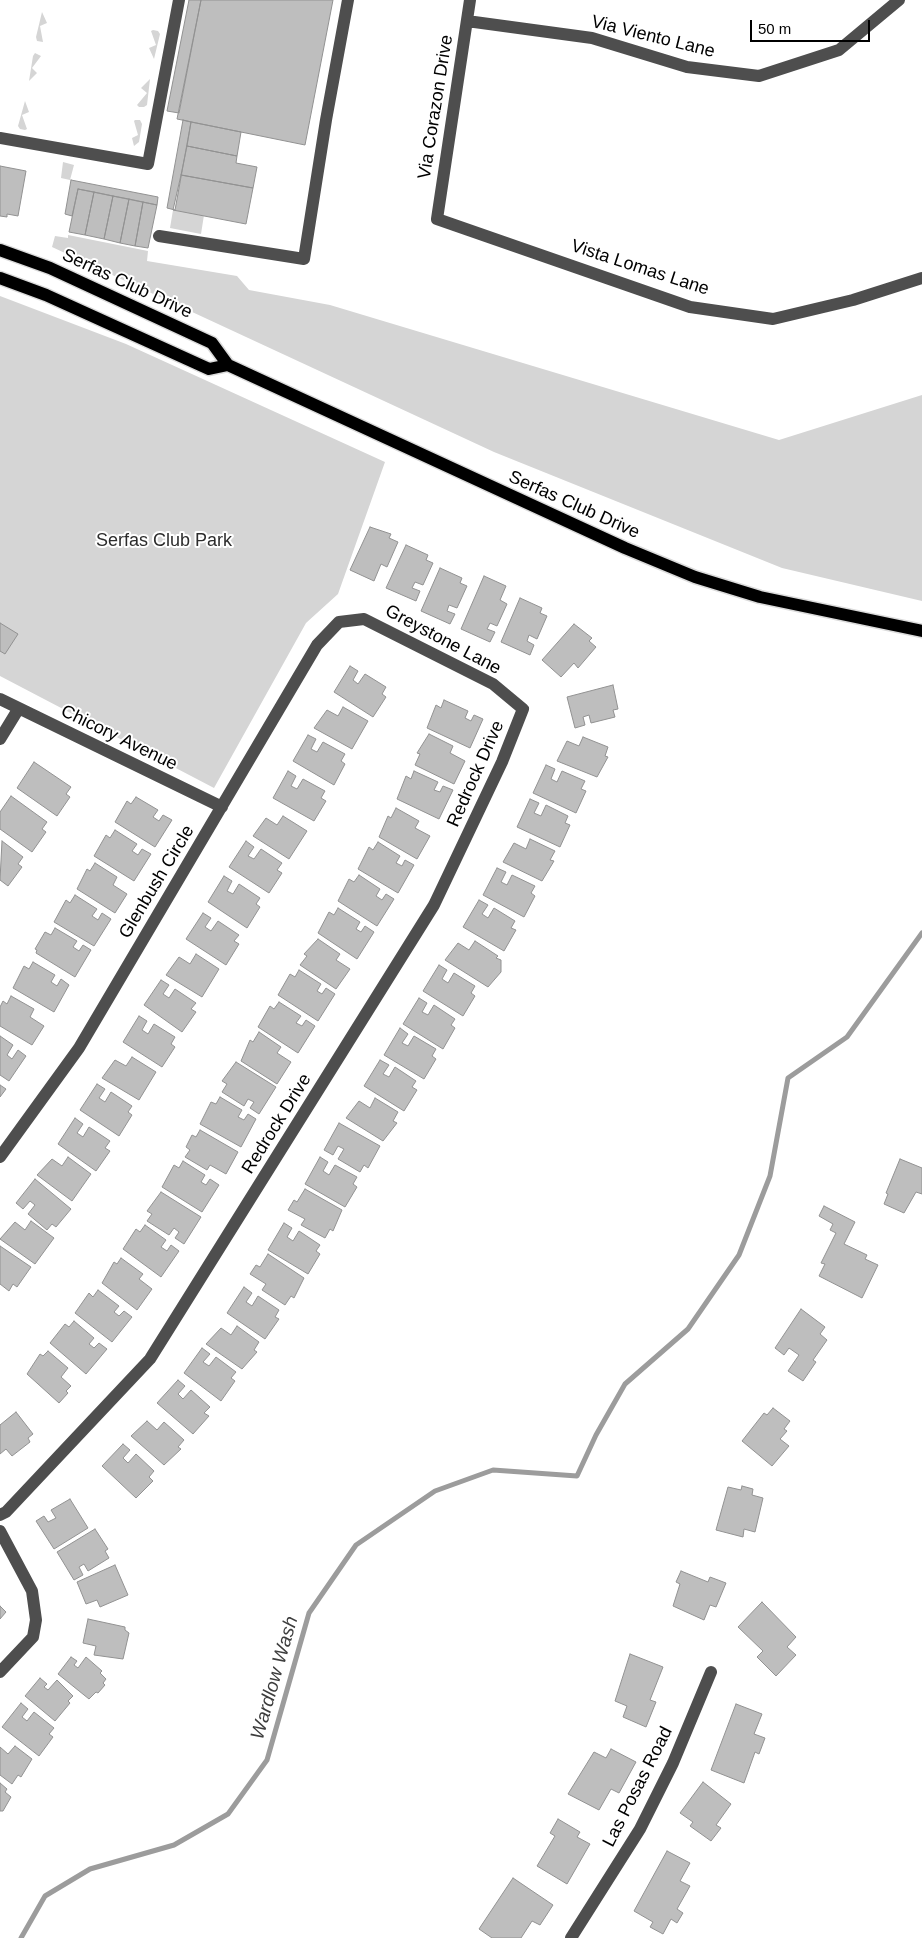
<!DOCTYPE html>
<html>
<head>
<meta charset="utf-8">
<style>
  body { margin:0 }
  #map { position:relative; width:922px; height:1938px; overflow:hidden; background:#fff; font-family:Helvetica,sans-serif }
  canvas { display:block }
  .scale { position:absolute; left:750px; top:20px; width:120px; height:22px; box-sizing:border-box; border:2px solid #000; border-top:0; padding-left:6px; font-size:15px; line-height:18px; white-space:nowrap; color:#000; -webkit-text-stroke:4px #fff; paint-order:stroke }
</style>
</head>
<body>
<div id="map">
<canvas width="922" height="1938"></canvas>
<div class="scale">50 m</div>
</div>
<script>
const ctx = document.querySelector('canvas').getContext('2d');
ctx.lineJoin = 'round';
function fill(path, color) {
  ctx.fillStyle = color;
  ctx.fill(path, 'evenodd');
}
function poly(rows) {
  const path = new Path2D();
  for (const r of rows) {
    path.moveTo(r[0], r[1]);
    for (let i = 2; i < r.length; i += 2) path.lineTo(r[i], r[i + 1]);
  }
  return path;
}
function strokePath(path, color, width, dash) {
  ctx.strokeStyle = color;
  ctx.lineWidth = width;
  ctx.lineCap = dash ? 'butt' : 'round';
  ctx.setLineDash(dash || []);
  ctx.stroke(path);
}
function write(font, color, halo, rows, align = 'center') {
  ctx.font = font + ' Helvetica,sans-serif';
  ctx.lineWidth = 4;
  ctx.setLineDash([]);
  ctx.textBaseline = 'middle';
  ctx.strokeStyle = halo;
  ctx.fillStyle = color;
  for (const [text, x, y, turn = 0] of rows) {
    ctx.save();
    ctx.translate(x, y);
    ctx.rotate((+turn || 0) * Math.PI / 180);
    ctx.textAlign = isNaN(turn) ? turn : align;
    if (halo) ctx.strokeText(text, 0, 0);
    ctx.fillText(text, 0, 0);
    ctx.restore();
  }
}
fill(poly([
  [42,12,47,23,40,26,43,42,37,41,36,37],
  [153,30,158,31,160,34,154,59,149,48,156,45,151,31],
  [35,53,41,56,32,68,37,73,29,81,33,56],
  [150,79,147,105,144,107,139,107,137,105,147,93,141,88],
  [25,101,29,112,22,115,27,129,25,130,20,129,18,126],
  [135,120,140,120,142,124,139,142,134,146,132,138,138,135,134,121],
  [63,162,74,165,70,180,61,178],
  [173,210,204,215,201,234,170,228],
  [68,235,148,251,147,261,237,276,249,290,330,305,779,440,922,395,922,601,782,568,494,452,52,247,55,236,68,238],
  [0,296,126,344,385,462,338,594,306,623,214,788,0,676]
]), '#d5d5d5');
strokePath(poly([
  [21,1938,45,1896,90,1869,174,1845,228,1814,267,1760,309,1613,356,1545,435,1491,493,1470,577,1476,596,1435,625,1384,688,1329,739,1255,770,1176,788,1078,847,1037,922,933]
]), '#9c9c9c', 5);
const building = poly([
  [189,0,201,0,179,113,167,111,189,0],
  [201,0,333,0,305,145,177,119,201,0],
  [183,120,191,122,175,210,167,208,183,120],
  [191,122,241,132,237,156,187,146,191,122],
  [187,146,237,156,236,163,257,167,253,188,181,175,187,146],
  [0,166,26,171,18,216,7,214,7,217,0,216,0,166],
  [181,175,253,188,246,224,173,210,181,175],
  [71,180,158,197,157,205,78,189,72,216,65,214,71,180],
  [78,189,94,192,85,235,69,232,78,189],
  [94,192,113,196,104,239,85,235,94,192],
  [113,196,129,199,120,243,104,239,113,196],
  [129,199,143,202,135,246,120,243,129,199],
  [143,202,157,205,148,248,135,246,143,202],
  [370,527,391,534,389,538,398,542,387,567,381,564,374,581,350,570,370,527],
  [406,545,428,555,426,560,433,563,423,585,415,582,412,588,420,591,416,601,386,588,406,545],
  [440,568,462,578,460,583,467,586,457,608,449,605,447,611,455,614,450,624,421,611,440,568],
  [484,576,506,586,500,600,507,604,497,626,490,623,487,629,495,632,490,642,461,629,484,576],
  [520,598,542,608,540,613,547,616,537,639,529,635,527,641,534,645,530,655,501,642,520,598],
  [0,623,18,634,5,654,0,651,0,623],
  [574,624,592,638,589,641,596,647,578,668,574,663,561,677,542,660,574,624],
  [350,666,358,671,353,680,358,684,365,674,386,687,382,694,386,697,373,717,334,692,350,666],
  [613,685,618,709,613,710,615,717,591,723,589,715,583,717,585,725,575,728,567,697,613,685],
  [444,700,468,711,465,718,471,721,474,715,483,719,470,748,427,728,436,705,441,708,444,700],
  [343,707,368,721,352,749,314,728,327,710,338,716,343,707],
  [429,734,453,746,450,753,465,761,454,784,415,765,420,754,417,753,429,734],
  [308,735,316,739,311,749,317,752,323,742,345,754,341,761,345,764,334,785,293,761,308,735],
  [583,737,608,747,605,756,608,757,597,777,557,761,567,741,579,746,583,737],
  [34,762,71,787,66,794,70,797,57,816,17,788,34,762],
  [546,765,555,769,551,779,557,782,562,771,585,781,581,789,586,791,576,813,533,793,546,765],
  [288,771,296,776,291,786,297,789,303,779,325,791,321,798,326,801,314,821,273,798,288,771],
  [414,771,438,782,434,790,440,792,443,786,453,790,439,819,397,799,406,776,411,779,414,771],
  [11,796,47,822,42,829,46,832,32,852,0,829,0,812,11,796],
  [136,797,158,810,153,817,159,821,163,815,172,820,155,847,115,822,127,801,131,804,136,797],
  [530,799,539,803,534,813,541,816,546,805,568,816,565,823,570,825,560,847,517,827,530,799],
  [396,808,419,821,415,828,430,836,417,859,379,837,388,816,391,818,396,808],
  [283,816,307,831,289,859,253,836,266,818,277,825,283,816],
  [115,830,137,844,132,851,138,855,142,849,151,854,134,881,94,856,106,835,110,838,115,830],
  [530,839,555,851,550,860,554,861,542,881,503,862,514,843,526,849,530,839],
  [2,841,23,857,18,864,22,867,8,886,0,880,2,841],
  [246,841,254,847,248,856,254,859,261,849,282,863,277,870,282,873,269,893,229,867,246,841],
  [378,842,400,856,396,863,402,866,405,860,414,865,398,893,358,869,369,847,373,850,378,842],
  [95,863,117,877,113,885,127,894,115,913,77,889,87,869,90,871,95,863],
  [497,868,506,872,501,882,507,885,512,875,535,886,531,893,535,896,524,917,483,895,497,868],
  [359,875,380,889,376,896,382,900,386,894,394,899,377,926,338,901,349,879,354,882,359,875],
  [224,876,232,881,227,891,233,894,239,884,260,898,256,904,260,907,247,928,208,902,224,876],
  [75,895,97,909,92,916,98,920,102,913,111,919,94,946,54,922,66,900,70,903,75,895],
  [479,900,488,905,482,914,488,918,494,908,515,921,511,928,516,930,504,951,463,927,479,900],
  [338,908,360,922,356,929,361,932,365,926,374,932,357,959,318,933,329,912,334,915,338,908],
  [203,913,211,918,205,927,211,931,218,921,239,935,234,941,239,944,226,965,186,939,203,913],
  [55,928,77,941,73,947,79,951,83,945,91,950,75,977,36,953,37,950,35,949,45,932,51,935,55,928],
  [318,939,340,954,336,960,350,969,336,989,300,965,307,956,304,954,318,939],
  [475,941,498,956,496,958,501,960,501,972,488,987,445,960,458,943,469,950,475,941],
  [196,954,219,969,202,997,166,975,179,957,190,964,196,954],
  [33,962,55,975,51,982,57,986,61,979,69,985,54,1012,13,988,24,966,29,969,33,962],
  [439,965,447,970,442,979,448,983,454,973,475,986,471,993,475,996,463,1016,423,991,439,965],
  [299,970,321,984,317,991,322,994,326,988,335,994,318,1021,278,995,290,974,295,977,299,970],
  [161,980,169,985,163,994,169,998,175,989,196,1003,191,1009,196,1012,182,1032,144,1005,161,980],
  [11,996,34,1009,30,1017,44,1026,32,1045,0,1026,0,1007,3,1001,7,1004,11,996],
  [419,998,427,1003,422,1012,428,1015,434,1005,455,1019,451,1025,455,1028,443,1049,403,1024,419,998],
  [279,1002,301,1016,296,1023,302,1026,306,1020,315,1026,298,1053,258,1027,270,1006,274,1009,279,1002],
  [139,1016,147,1021,142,1030,148,1034,154,1024,175,1037,171,1044,175,1047,162,1067,123,1042,139,1016],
  [400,1028,408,1034,402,1043,408,1046,414,1036,436,1049,432,1056,436,1059,424,1079,384,1055,400,1028],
  [259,1032,281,1047,277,1053,291,1062,277,1084,241,1061,250,1040,253,1042,259,1032],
  [0,1036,13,1045,7,1055,12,1059,18,1050,26,1056,9,1081,0,1075,0,1036],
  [132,1057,156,1072,139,1100,102,1078,115,1060,126,1066,132,1057],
  [380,1060,389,1065,383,1074,389,1077,395,1067,416,1081,412,1087,417,1090,404,1111,364,1086,380,1060],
  [236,1062,276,1087,259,1114,250,1108,254,1102,248,1099,244,1106,222,1092,227,1084,222,1081,236,1062],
  [97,1084,105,1089,99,1098,105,1102,111,1092,132,1106,128,1112,132,1115,119,1136,80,1110,97,1084],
  [0,1085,6,1089,0,1097,0,1085],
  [220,1097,242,1110,238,1117,244,1120,248,1114,256,1119,241,1147,200,1124,211,1102,216,1104,220,1097],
  [375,1098,398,1112,393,1121,397,1123,383,1141,346,1118,359,1101,370,1108,375,1098],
  [75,1118,83,1124,77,1133,83,1137,89,1127,110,1141,105,1148,110,1151,96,1171,58,1144,75,1118],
  [339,1123,380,1146,368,1168,364,1165,360,1172,338,1159,344,1149,338,1146,333,1155,324,1150,339,1123],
  [200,1130,238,1152,226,1174,210,1165,207,1170,185,1157,190,1150,186,1147,192,1135,196,1137,200,1130],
  [68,1157,91,1174,72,1201,37,1175,52,1159,62,1166,68,1157],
  [320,1157,328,1162,323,1171,329,1175,335,1165,357,1177,353,1184,357,1187,345,1207,305,1184,320,1157],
  [900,1159,922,1168,922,1194,916,1192,904,1213,884,1204,888,1194,886,1193,900,1159],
  [183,1161,205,1175,201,1182,206,1185,210,1179,219,1185,202,1212,162,1187,174,1165,179,1168,183,1161],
  [35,1179,71,1209,56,1227,52,1224,47,1230,28,1214,35,1205,30,1201,23,1209,16,1203,35,1179],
  [305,1189,342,1210,333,1231,330,1229,325,1238,301,1225,305,1219,288,1210,294,1200,297,1202,305,1189],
  [161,1192,201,1217,184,1244,175,1238,179,1232,174,1228,169,1235,147,1221,152,1214,147,1211,161,1192],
  [824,1206,855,1222,844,1244,867,1255,865,1259,878,1265,862,1298,819,1276,825,1264,821,1263,836,1233,830,1230,833,1224,819,1216,824,1206],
  [31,1221,54,1238,35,1264,0,1239,15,1222,25,1230,31,1221],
  [284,1223,292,1228,287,1237,293,1241,299,1231,320,1245,316,1251,320,1254,308,1274,268,1250,284,1223],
  [145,1225,166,1240,161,1247,167,1251,171,1245,179,1251,161,1277,123,1249,136,1229,140,1232,145,1225],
  [0,1246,31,1267,17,1287,13,1284,9,1291,0,1284,0,1246],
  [268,1254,304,1278,294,1298,291,1296,285,1305,262,1290,266,1284,250,1274,256,1265,260,1267,268,1254],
  [121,1258,143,1274,139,1279,152,1289,137,1310,102,1283,114,1262,117,1264,121,1258],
  [244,1287,252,1293,246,1302,252,1306,258,1296,279,1310,275,1317,279,1319,265,1339,227,1313,244,1287],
  [98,1290,119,1306,114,1312,119,1316,124,1311,132,1317,112,1342,75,1313,89,1293,93,1297,98,1290],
  [801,1309,825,1327,820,1334,827,1340,813,1360,816,1362,803,1381,788,1371,799,1355,789,1348,784,1355,775,1348,801,1309],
  [74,1321,94,1338,89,1344,94,1348,99,1343,107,1349,86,1374,50,1343,65,1324,69,1327,74,1321],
  [237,1326,259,1342,254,1350,257,1352,242,1369,206,1344,221,1328,231,1335,237,1326],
  [202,1348,210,1354,203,1362,209,1366,216,1357,236,1372,231,1378,235,1381,221,1401,184,1373,202,1348],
  [48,1351,68,1368,61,1377,71,1386,66,1391,68,1393,59,1403,27,1374,40,1354,43,1356,48,1351],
  [178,1380,185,1386,178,1394,183,1399,191,1390,210,1407,204,1413,209,1416,193,1434,157,1403,178,1380],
  [773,1408,790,1421,784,1429,787,1431,780,1439,789,1446,772,1466,742,1441,764,1413,767,1415,773,1408],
  [16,1412,33,1434,28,1438,30,1442,12,1456,6,1449,0,1454,0,1425,16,1412],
  [147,1421,157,1430,164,1422,184,1440,178,1447,181,1449,164,1465,131,1436,147,1421],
  [123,1444,130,1450,123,1458,128,1463,136,1454,154,1471,149,1477,153,1481,136,1498,102,1466,123,1444],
  [742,1486,753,1489,752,1495,763,1498,755,1532,744,1529,743,1537,716,1530,728,1487,741,1490,742,1486],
  [70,1499,88,1528,54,1549,36,1521,44,1516,48,1522,56,1518,51,1510,70,1499],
  [95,1529,108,1549,105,1551,109,1558,88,1571,84,1564,79,1567,83,1575,74,1580,57,1552,95,1529],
  [115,1565,128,1595,100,1607,97,1600,86,1604,77,1582,115,1565],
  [681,1571,708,1582,710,1577,726,1583,716,1607,710,1605,704,1620,673,1606,680,1584,676,1582,681,1571],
  [762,1602,796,1637,787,1647,796,1655,776,1676,757,1657,763,1651,738,1627,762,1602],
  [0,1606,6,1612,0,1619,0,1606],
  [88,1619,125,1627,125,1630,129,1633,123,1659,94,1655,96,1646,83,1643,88,1619],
  [630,1654,663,1667,650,1700,656,1702,646,1727,623,1717,627,1706,615,1701,630,1654],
  [71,1657,77,1661,74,1665,78,1668,86,1657,102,1671,100,1673,106,1679,103,1683,105,1685,98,1693,96,1692,89,1699,58,1674,71,1657],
  [40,1678,47,1684,44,1687,48,1690,57,1680,73,1696,68,1701,70,1703,55,1721,25,1696,40,1678],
  [21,1703,28,1709,22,1717,27,1721,34,1712,54,1728,49,1734,53,1737,39,1756,2,1727,21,1703],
  [736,1704,762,1714,754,1734,765,1738,759,1754,755,1752,744,1783,711,1770,736,1704],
  [15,1746,32,1759,21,1777,18,1775,12,1784,0,1775,0,1747,8,1754,15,1746],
  [611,1749,636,1762,619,1793,611,1789,599,1810,568,1794,594,1752,606,1758,611,1749],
  [703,1782,731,1804,716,1825,721,1828,711,1841,690,1826,693,1822,680,1813,703,1782],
  [0,1783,7,1789,5,1792,11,1797,3,1811,0,1811,0,1783],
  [558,1819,580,1832,577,1837,590,1844,567,1884,537,1866,555,1836,550,1833,558,1819],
  [667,1851,690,1863,680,1881,690,1886,677,1909,683,1913,677,1923,671,1919,663,1934,650,1927,653,1922,634,1911,667,1851],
  [513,1878,553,1905,540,1925,532,1921,521,1938,492,1938,479,1929,513,1878]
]);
fill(building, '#bebebe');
strokePath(building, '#929292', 1);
const major = poly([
  [0,250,50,268,212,343,228,365,625,548,695,577,760,597,922,631],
  [0,278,46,295,209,369,228,365]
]);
strokePath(major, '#dbdbdb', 15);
strokePath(poly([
  [470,0,437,219,690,307,773,319,853,300,922,278],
  [467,21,592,38,687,67,759,76,839,50,899,0],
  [0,138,148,164,179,0],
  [159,236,304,259,326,120,348,0],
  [0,699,222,807],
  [0,739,19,708],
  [0,1157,79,1048,317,645,339,622,364,619,493,684,523,709,502,762,434,905,150,1359,6,1512,0,1515],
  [0,1531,32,1591,36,1620,33,1637,0,1672],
  [571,1938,640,1829,673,1763,711,1672]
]), '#4e4e4e', 12);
strokePath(major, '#000', 12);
write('18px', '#000', '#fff', [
  ["Via Viento Lane",653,37,14],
  ["Via Corazon Drive",436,107,-81],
  ["Vista Lomas Lane",640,268,18],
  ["Serfas Club Drive",127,284,25],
  ["Serfas Club Drive",574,505,24],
  ["Greystone Lane",443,640,28],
  ["Chicory Avenue",119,738,26],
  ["Redrock Drive",476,774,-66],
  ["Glenbush Circle",157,882,-59],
  ["Redrock Drive",277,1124,-58],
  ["Las Posas Road",638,1787,-63]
]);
write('18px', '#2c2c2c', '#fff', [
  ["Serfas Club Park",164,541]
]);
write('italic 19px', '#3d3d3d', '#fff', [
  ["Wardlow Wash",275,1678,-74]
]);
</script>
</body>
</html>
